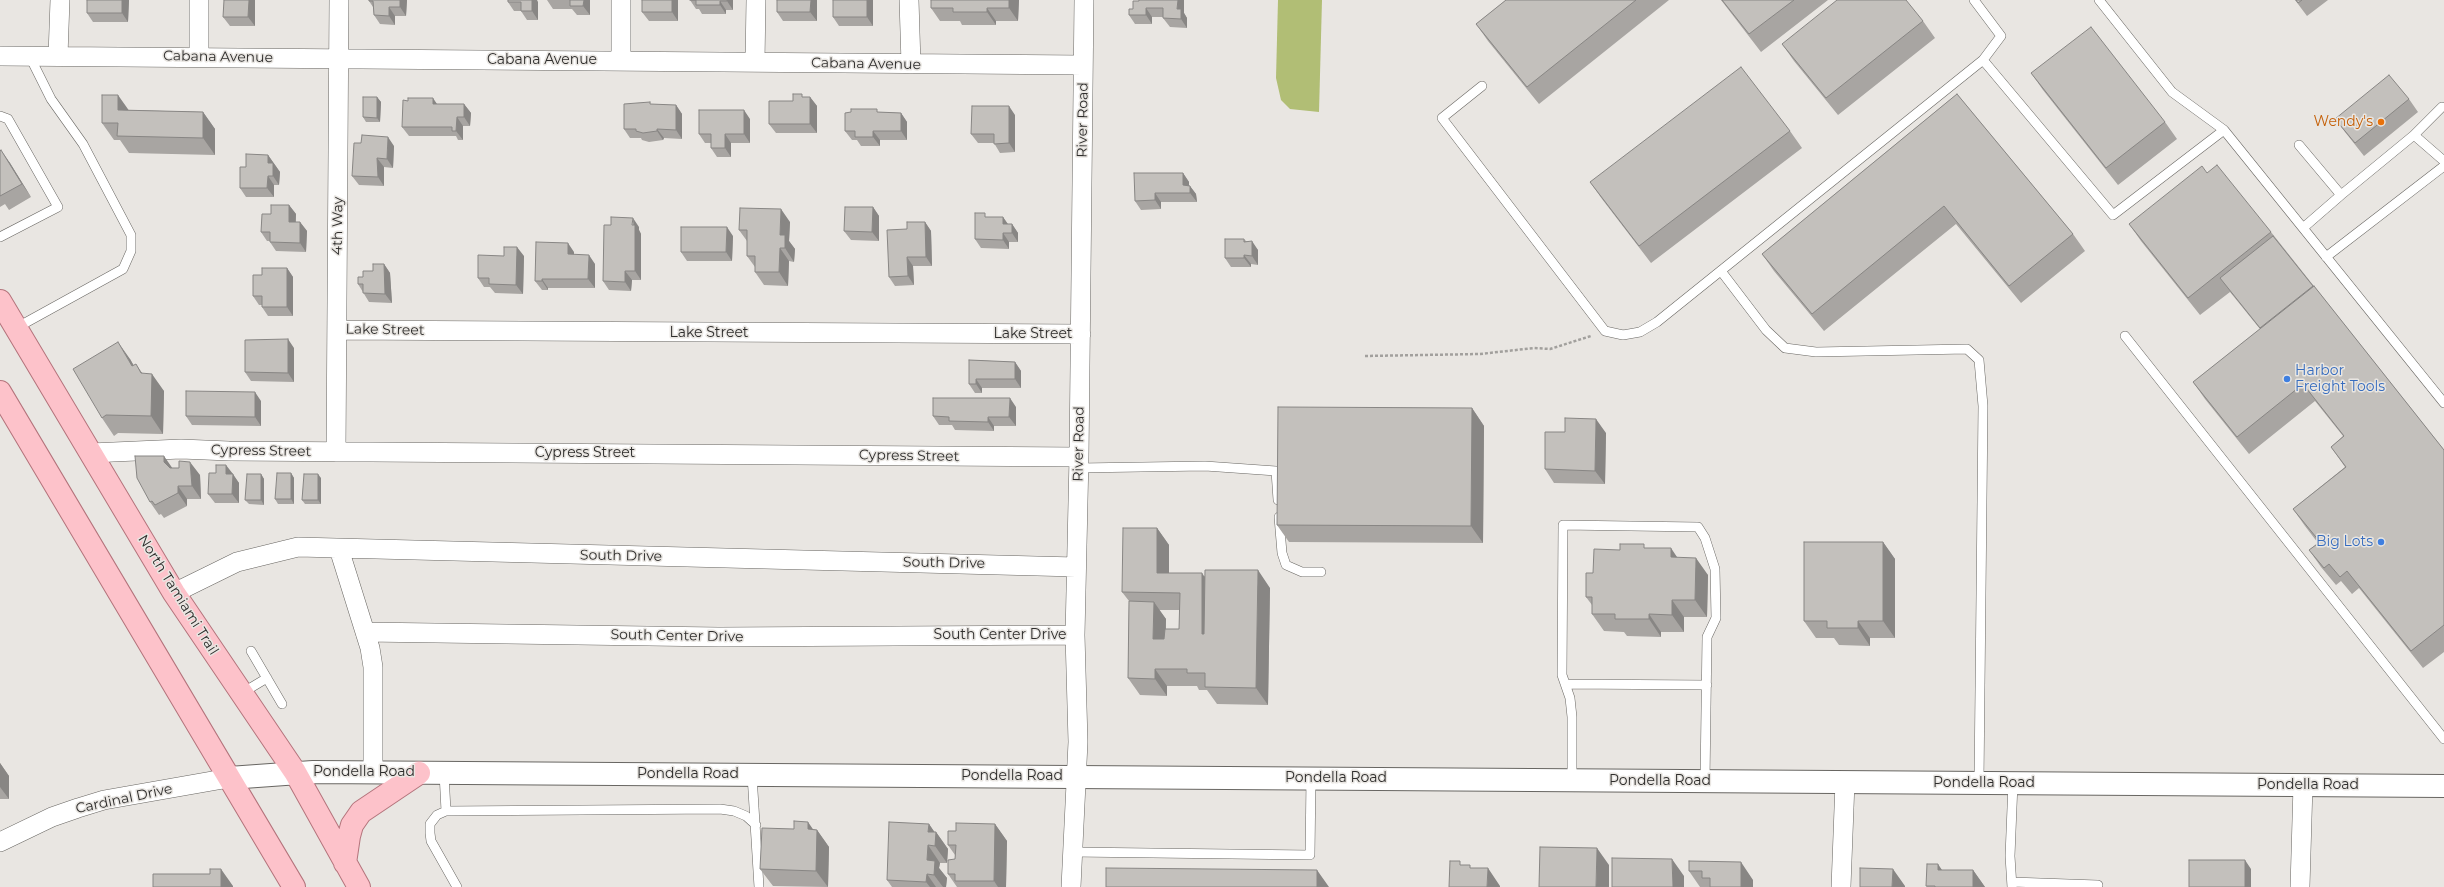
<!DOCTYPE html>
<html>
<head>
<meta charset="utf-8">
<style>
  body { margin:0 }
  canvas { display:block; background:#e9e6e2 }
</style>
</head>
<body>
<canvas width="2444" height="887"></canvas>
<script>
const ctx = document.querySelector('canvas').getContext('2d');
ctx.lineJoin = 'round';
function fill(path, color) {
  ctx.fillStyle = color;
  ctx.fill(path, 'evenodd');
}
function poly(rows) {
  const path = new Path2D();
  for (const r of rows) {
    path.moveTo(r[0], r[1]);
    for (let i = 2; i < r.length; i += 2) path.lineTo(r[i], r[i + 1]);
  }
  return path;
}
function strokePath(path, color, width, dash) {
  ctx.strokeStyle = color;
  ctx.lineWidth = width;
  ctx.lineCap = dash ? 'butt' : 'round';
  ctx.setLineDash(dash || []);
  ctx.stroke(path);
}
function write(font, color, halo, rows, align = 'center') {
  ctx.font = font + ' Montserrat,sans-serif';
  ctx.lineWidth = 3;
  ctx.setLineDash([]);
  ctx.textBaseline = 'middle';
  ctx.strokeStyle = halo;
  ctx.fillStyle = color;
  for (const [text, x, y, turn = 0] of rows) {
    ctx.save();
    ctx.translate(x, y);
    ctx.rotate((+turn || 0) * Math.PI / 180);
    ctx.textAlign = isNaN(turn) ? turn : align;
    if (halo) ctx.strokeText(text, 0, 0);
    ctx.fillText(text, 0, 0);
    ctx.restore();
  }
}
fill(poly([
  [1278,0,1322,0,1319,112,1290,109,1281,100,1276,78]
]), '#b1be75');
const service = poly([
  [2099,0,2172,92,2224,130,2444,403],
  [1983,60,2113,215,2224,130],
  [1482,86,1442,118,1605,331,1623,335,1640,332,1657,322,1983,60,2001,36,1974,0],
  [0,116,8,119,58,207,0,237],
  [2414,135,2444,161],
  [2299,145,2341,195,2414,135,2442,107],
  [2303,228,2341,195],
  [2326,257,2444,166],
  [1721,271,1766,330,1785,348,1816,352,1967,349,1979,360,1983,406,1979,782],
  [16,328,123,269,131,251,131,235,83,144,51,99,29,55],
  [2125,336,2444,739],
  [1079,468,1205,466,1276,471,1278,500],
  [1279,517,1282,553,1286,565,1302,572,1321,572],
  [251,651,282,704],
  [1565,684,1707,685],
  [242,693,267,678],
  [444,773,446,811],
  [752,775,759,887],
  [1572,780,1572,717,1570,698,1562,675,1563,525,1698,527,1705,538,1715,569,1716,618,1707,637,1705,781],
  [1073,852,1310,855,1311,778],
  [2012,882,2098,885],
  [457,887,431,841,430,833,430,824,437,815,446,811,720,809,734,811,746,816,756,825],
  [2012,887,2010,856,2013,783]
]);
const minor = poly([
  [199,0,199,57],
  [909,0,911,64],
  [0,56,1083,65],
  [58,56,60,0],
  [621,60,621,0],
  [755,62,756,0],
  [337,330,1081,334],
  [336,452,339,0],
  [91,453,181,449,229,451,1079,457],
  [339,549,370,648,373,667,373,772],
  [174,593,237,562,298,547,1076,567],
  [365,632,719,637,1075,635],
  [0,842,52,817,78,808,104,800,229,778],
  [1071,887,1078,742,1075,635,1079,457,1084,0],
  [1841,887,1845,782],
  [2300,887,2303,785]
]);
const secondary = poly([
  [229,778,313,772,2444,786]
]);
const primary = poly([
  [0,301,174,593,295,772,359,887],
  [0,392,294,887],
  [345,863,349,836,352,825,361,812,419,773]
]);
strokePath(service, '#686662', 10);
strokePath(minor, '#686662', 20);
strokePath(secondary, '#686662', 24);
strokePath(primary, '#b4747c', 24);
strokePath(poly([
  [1365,356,1480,354,1534,348,1550,349,1591,336]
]), '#a2a09d', 2.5, [3, 2]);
strokePath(service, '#fff', 9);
strokePath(minor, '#fff', 19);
strokePath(secondary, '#fff', 22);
strokePath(primary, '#fdc2ca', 22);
fill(poly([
  [129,0,128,22,93,22,87,13],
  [255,0,255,26,230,26,223,17],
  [407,0,406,16,395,16,395,25,380,24,374,15,373,7,369,1],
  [547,0,590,0,590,15,577,15,572,9,553,9],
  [678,0,678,21,649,21,642,12],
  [690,0,733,0,733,10,726,10,726,14,702,14,699,9,696,9],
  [817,0,817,21,783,21,777,12],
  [873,0,873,26,839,26,833,17],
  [931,0,1019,0,1018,21,996,21,996,25,962,25,960,21,940,21,931,8],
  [1139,0,1184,0,1184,13,1187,18,1187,28,1170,27,1163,18,1163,17,1152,17,1152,24,1135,24,1129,15,1139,1],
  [1506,0,1669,0,1539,104,1488,41,1476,24],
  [1721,0,1828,0,1761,52],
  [2295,0,2328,0,2307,16],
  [508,2,538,2,538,20,527,20,521,11,514,11],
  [1923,21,1935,38,1838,115,1794,61,1782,44],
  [2031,73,2165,122,2177,139,2118,185,2043,90],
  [1957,94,2073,234,2085,251,2021,303,1956,224,1824,331,1774,271,1762,254],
  [377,97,381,102,380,122,366,122,363,117],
  [804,97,810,97,817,106,817,133,776,133,769,124,793,101],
  [2409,99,2418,112,2364,156,2345,132,2335,119],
  [437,104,464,104,471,113,470,126,463,126,463,140,458,140,456,136,409,136,402,127],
  [676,105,682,114,682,139,664,138,663,140,649,142,642,140,641,138,630,138,624,129],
  [129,110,203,112,215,129,215,155,129,153,120,140,114,140,102,123],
  [880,112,901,113,907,122,907,140,880,140,880,146,861,146,857,140,852,140,845,131],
  [1015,115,1015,152,1000,153,994,143,978,143,971,134],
  [750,119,750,143,731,143,731,157,717,157,711,148,711,143,705,143,699,134],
  [1790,131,1802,148,1651,263,1602,199,1590,182],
  [394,146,393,168,384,167,384,186,359,185,352,176],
  [0,151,10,163,31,197,9,210,5,204,0,207],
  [268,155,280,172,279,185,274,185,274,197,246,197,240,188,246,167],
  [1183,173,1189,182,1189,185,1196,194,1197,202,1161,202,1161,209,1141,210,1135,201],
  [2207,173,2271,232,2444,450,2444,652,2423,668,2359,588,2352,594,2341,581,2336,585,2321,567,2309,550,2318,543,2305,526,2293,509,2345,467,2331,447,2343,436,2315,401,2249,454,2205,399,2193,382,2260,329,2230,292,2200,315,2141,241,2129,224],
  [289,205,296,214,296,222,300,222,307,231,306,252,276,251,270,242,270,241,267,241,261,232,271,214],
  [873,207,879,216,879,241,851,240,844,231],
  [1003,217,1008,224,1012,224,1018,233,1018,242,1009,242,1009,249,981,248,975,239],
  [790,222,789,241,795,249,794,262,789,261,788,286,764,285,755,272,755,267,747,256,747,241,739,230],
  [925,222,931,231,932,266,913,266,914,285,895,286,889,277,907,229],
  [639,227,639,230,641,234,641,280,632,280,631,291,609,290,603,281],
  [733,236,732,261,687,261,681,252],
  [1244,239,1246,241,1258,250,1258,265,1251,264,1251,267,1231,267,1225,258],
  [574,252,574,255,595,264,595,288,548,288,548,290,542,290,535,281],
  [504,256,524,256,523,294,495,293,490,287,484,287,478,278],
  [384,264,390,273,392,303,369,302,358,284,363,277],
  [287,268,293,277,293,316,268,316,262,307,262,305,259,305,253,296],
  [294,348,294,382,251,381,245,372],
  [130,359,134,366,142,373,164,391,163,434,118,433,114,436,102,418],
  [969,360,1015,362,1021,371,1021,388,982,388,982,393,975,393,969,384],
  [261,401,261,426,192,425,186,416],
  [1016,407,1016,426,994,426,994,431,955,430,952,425,939,425,933,416],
  [1472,408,1484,426,1483,543,1289,542,1277,525],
  [1606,433,1605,484,1554,483,1545,469],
  [172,468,200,475,201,499,187,499,187,506,164,518,161,514,159,515,150,502],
  [291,473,294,478,294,504,278,504,275,499],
  [232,474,239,483,239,503,215,503,208,494],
  [261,474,264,479,264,505,249,504,245,500],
  [321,478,321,504,305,504,302,500],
  [1157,528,1169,545,1169,573,1204,576,1270,588,1268,705,1217,704,1207,690,1199,690,1197,686,1167,686,1167,696,1140,695,1128,678,1129,601,1122,592],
  [1159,610,1180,610,1179,629,1166,629,1166,619],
  [1883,542,1895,559,1895,638,1870,638,1870,646,1839,645,1834,638,1816,638,1804,621],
  [1646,548,1677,557,1708,575,1707,617,1684,617,1684,632,1661,632,1661,637,1627,636,1624,632,1604,631,1592,614,1592,605,1586,597,1593,573,1620,550],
  [0,763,9,776,9,799,0,799],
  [929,824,934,832,936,832,948,849,947,863,940,863,939,868,947,878,946,887,892,887,887,880],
  [995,824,1007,841,1006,887,957,887,948,874,955,859,955,855,948,845,956,831],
  [813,829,817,830,829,847,828,887,773,886,760,869],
  [1689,861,1753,880,1753,887,1700,887,1689,871],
  [1941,870,1973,870,1985,887,1927,887,1926,886]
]), '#a8a5a2');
fill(poly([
  [122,0,129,0,128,22,122,13],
  [249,0,255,0,255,26,248,17],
  [400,0,407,0,406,16,400,7],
  [532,0,537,0,538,2,538,20,532,11],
  [584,0,590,0,590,15,583,6],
  [672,0,678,0,678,21,672,12],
  [727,0,733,0,733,10,727,1],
  [811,0,817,0,817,21,810,12],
  [867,0,873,0,873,26,867,17],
  [1009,0,1019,0,1018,21,1009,8],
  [1178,0,1184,0,1184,13,1187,18,1187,28,1181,19,1177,9],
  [720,1,726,10,726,14,720,5],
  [389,7,395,16,395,25,389,16],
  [987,8,996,21,996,25,987,12],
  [1146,8,1152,17,1152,24,1146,15],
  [118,95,130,112,118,110],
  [377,97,381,102,380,122,377,118],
  [810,97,817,106,817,133,810,124],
  [433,98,439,107,433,104],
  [464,104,471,113,470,126,464,117],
  [676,105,682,114,682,139,676,130],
  [1009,106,1015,115,1015,152,1009,143],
  [744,110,750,119,750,143,744,134],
  [203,112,215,129,215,155,203,138],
  [901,113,907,122,907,140,901,131],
  [457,117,463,126,463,140,456,131],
  [657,129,664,138,663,140,657,131],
  [873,131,880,140,880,146,873,137],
  [725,134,731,143,731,157,725,148],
  [388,137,394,146,393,168,387,159],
  [1,150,10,163,31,197,22,184],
  [268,155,280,172,279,185,273,176,268,163],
  [377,158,384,167,384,186,378,177],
  [1183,173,1189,182,1189,193,1183,185],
  [268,176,274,185,274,197,267,188],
  [1190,186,1196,194,1197,202,1190,193],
  [1155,193,1161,202,1161,209,1155,200],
  [289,205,296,214,295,231,289,222],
  [873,207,879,216,879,241,872,232],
  [781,209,790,222,789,241,795,249,794,262,785,248,780,235],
  [1003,217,1009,226,1003,224],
  [633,218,639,227,639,230,641,234,641,280,635,271],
  [300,222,307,231,306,252,300,243],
  [925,222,931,231,932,266,926,257],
  [1012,224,1018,233,1018,242,1012,233],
  [727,227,733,236,732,261,726,252],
  [1003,233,1009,242,1009,249,1003,240],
  [1252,241,1258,250,1258,265,1252,256],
  [568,243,574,252,574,263,568,254],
  [517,247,524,256,523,294,516,285],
  [780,248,789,261,788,286,779,272],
  [589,255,595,264,595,288,588,279],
  [1244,255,1251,264,1251,267,1244,258],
  [907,257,913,266,914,285,908,276],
  [384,264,390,273,392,303,385,294],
  [287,268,293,277,293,316,287,307],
  [625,271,632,280,631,291,625,282],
  [542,279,548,288,548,290,542,281],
  [288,339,294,348,294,382,288,373],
  [118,342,130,359,144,384,132,366],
  [1015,362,1021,371,1021,388,1015,379],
  [136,364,148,382,152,374,164,391,163,434,151,416,141,373],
  [976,379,982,388,982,393,976,384],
  [255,392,261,401,261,426,255,417],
  [1010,398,1016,407,1016,426,1009,417],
  [1472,408,1484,426,1483,543,1471,526],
  [988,417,994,426,994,431,988,422],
  [1596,419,1606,433,1605,484,1595,471],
  [164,456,173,469,173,475,164,462],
  [190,462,200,475,201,499,192,486],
  [226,465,233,474,226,474],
  [291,473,294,478,294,504,291,499],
  [233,474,239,483,239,503,232,494],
  [261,474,264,479,264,505,261,500],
  [318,474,321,478,321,504,318,500],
  [178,486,187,499,187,506,178,493],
  [1157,528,1169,545,1169,590,1157,573],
  [1883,542,1895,559,1895,638,1883,621],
  [1671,548,1683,566,1671,557],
  [1696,558,1708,575,1707,617,1695,600],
  [1258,570,1270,588,1268,705,1256,688],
  [1202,573,1214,591,1214,651,1202,634],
  [1672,600,1684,617,1684,632,1672,615],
  [1154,602,1166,619,1165,656,1153,639],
  [1649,614,1661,632,1661,637,1649,619],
  [1858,621,1870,638,1870,646,1858,628],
  [1155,669,1167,686,1167,696,1155,679],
  [0,763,9,776,9,799,0,787],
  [808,822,817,835,817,830,829,847,828,887,816,871,808,829],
  [929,824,936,834,936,832,948,849,947,863,935,846,928,832],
  [995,824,1007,841,1006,887,998,887,994,881],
  [928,845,940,863,939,868,947,878,946,887,943,887,934,875,927,860],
  [1597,848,1609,865,1609,887,1596,887],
  [1672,859,1684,876,1684,887,1673,887],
  [2245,860,2251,869,2251,887,2245,887],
  [1741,862,1753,880,1753,887,1741,887],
  [1938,864,1950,882,1938,870],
  [1488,868,1500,886,1500,887,1487,887],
  [221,869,233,886,233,887,221,887],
  [1893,869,1905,886,1905,887,1892,887],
  [1317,870,1329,887,1317,887],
  [1973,870,1985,887,1973,887],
  [927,874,936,887,930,887,926,882]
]), '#888684');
const building = poly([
  [87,0,122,0,122,13,87,13,87,0],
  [224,0,249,0,248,17,223,17,224,0],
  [369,0,400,0,400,7,389,7,389,16,374,15,373,1,369,1,369,0],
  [508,0,532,0,532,11,521,11,521,2,508,2,508,0],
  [570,0,584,0,583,6,570,6,570,0],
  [642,0,672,0,672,12,642,12,642,0],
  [690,0,727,0,727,1,720,1,720,5,696,5,696,0,690,0],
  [777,0,811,0,810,12,777,12,777,0],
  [833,0,867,0,867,17,833,17,833,0],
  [931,0,1009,0,1009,8,987,8,987,12,953,12,953,8,931,8,931,0],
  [1139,0,1178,0,1177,9,1181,9,1181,19,1163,18,1163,8,1146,8,1146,15,1129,15,1129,9,1133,9,1133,1,1139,1,1139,0],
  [1506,0,1636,0,1527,87,1476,24,1506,0],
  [1722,0,1794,0,1749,34,1722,0],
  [1837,0,1906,0,1923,21,1826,98,1782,44,1837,0],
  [2296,0,2302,0,2298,3,2296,0],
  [2091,27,2165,122,2106,168,2031,73,2091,27],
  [1741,67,1790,131,1639,246,1590,182,1741,67],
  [2389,75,2409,99,2355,143,2335,119,2389,75],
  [793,94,802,94,802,97,810,97,810,124,769,124,769,101,793,101,793,94],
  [1957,94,2073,234,2009,286,1944,206,1812,314,1762,254,1957,94],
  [102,95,118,95,118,110,203,112,203,138,117,136,118,123,102,123,102,95],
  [363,97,377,97,377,118,363,117,363,97],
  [408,98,433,98,433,104,464,104,464,117,457,117,456,131,452,131,452,127,402,127,403,100,408,101,408,98],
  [650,102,650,104,676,105,676,130,657,129,657,131,643,133,636,131,636,129,624,129,624,104,650,102],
  [972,106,1009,106,1009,143,994,144,994,134,971,134,972,106],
  [851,109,877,109,877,112,901,113,901,131,873,131,873,137,855,137,855,131,845,131,845,113,851,112,851,109],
  [699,110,744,110,744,134,725,134,725,148,711,148,711,134,699,134,699,110],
  [362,135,388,137,387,159,377,158,378,177,352,176,354,143,361,143,362,135],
  [1,150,22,184,0,196,0,151,1,150],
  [246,154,268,155,268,163,273,163,273,176,268,176,267,188,240,188,240,167,246,167,246,154],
  [2217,165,2271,232,2188,298,2129,224,2202,166,2207,173,2217,165],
  [1134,173,1183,173,1183,185,1190,186,1190,193,1155,193,1155,200,1135,201,1134,173],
  [271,205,289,205,289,222,300,222,300,243,270,242,270,232,261,232,262,214,271,214,271,205],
  [845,207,873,207,872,232,844,231,845,207],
  [740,208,781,209,780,235,785,235,785,248,780,248,779,272,755,272,755,256,747,256,747,230,739,230,740,208],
  [975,213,985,213,985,217,1003,217,1003,224,1012,224,1012,233,1003,233,1003,240,975,239,975,213],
  [611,217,633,218,632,225,635,225,635,271,625,271,625,282,603,281,604,225,611,225,611,217],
  [907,222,925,222,926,257,907,257,908,276,889,277,887,230,907,229,907,222],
  [681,227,727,227,726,252,681,252,681,227],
  [2273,236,2313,286,2260,328,2220,278,2273,236],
  [1225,239,1244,239,1244,242,1252,241,1252,256,1244,255,1244,258,1225,258,1225,239],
  [536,242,568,243,568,254,589,255,588,279,542,279,542,281,535,281,536,242],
  [504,247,517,247,516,285,489,284,489,278,478,278,478,255,504,256,504,247],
  [373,264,384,264,385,294,363,293,363,284,358,284,358,277,363,277,363,271,373,271,373,264],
  [262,268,287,268,287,307,262,307,262,296,253,296,253,275,262,275,262,268],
  [2314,286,2444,450,2444,625,2411,651,2347,571,2340,577,2329,564,2324,568,2309,550,2320,542,2293,509,2346,467,2331,447,2344,436,2303,384,2237,437,2193,382,2314,286],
  [288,339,288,373,245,372,245,340,288,339],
  [118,342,132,366,136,364,141,373,152,374,151,416,106,415,102,418,73,369,118,342],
  [969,360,1015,362,1015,379,976,379,976,384,969,384,969,360],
  [186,391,255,392,255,417,186,416,186,391],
  [933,398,1010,398,1009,417,988,417,988,422,949,421,949,417,933,416,933,398],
  [1278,407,1472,408,1471,526,1277,525,1278,407],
  [1565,418,1596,419,1595,471,1545,469,1545,432,1565,432,1565,418],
  [135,456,164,456,164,462,170,468,179,468,179,461,190,462,192,486,178,486,178,493,155,505,152,501,150,502,137,478,135,456],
  [216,465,226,465,226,474,233,474,232,494,208,494,209,473,216,473,216,465],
  [277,473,291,473,291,499,275,499,277,473],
  [247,474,261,474,261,500,245,500,247,474],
  [304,474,318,474,318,500,302,500,304,474],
  [1123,528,1157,528,1157,573,1202,573,1202,634,1204,634,1205,570,1258,570,1256,688,1205,687,1205,673,1187,673,1187,669,1155,669,1155,679,1128,678,1129,601,1154,602,1153,639,1164,639,1165,629,1179,629,1180,593,1122,592,1123,528],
  [1804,542,1883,542,1883,621,1858,621,1858,628,1827,628,1827,621,1804,621,1804,542],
  [1620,544,1644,544,1644,548,1671,548,1671,557,1696,558,1695,600,1672,600,1672,615,1649,614,1649,619,1615,619,1615,614,1592,614,1592,597,1586,597,1586,573,1593,573,1594,549,1620,550,1620,544],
  [794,821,808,822,808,829,817,830,816,871,760,869,762,828,794,829,794,821],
  [889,822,929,824,928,832,936,832,935,846,928,845,927,860,935,861,934,875,927,874,926,882,887,880,889,822],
  [956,823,995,824,994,881,955,881,955,874,948,874,948,860,955,859,956,845,948,845,948,831,956,831,956,823],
  [1540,847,1597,848,1596,887,1539,887,1540,847],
  [1612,858,1672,859,1673,887,1612,887,1612,858],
  [2189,860,2245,860,2245,887,2189,887,2189,860],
  [1450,861,1460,861,1460,865,1470,865,1470,868,1488,868,1487,887,1449,887,1450,861],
  [1689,861,1741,862,1741,887,1710,887,1710,878,1702,878,1702,871,1689,871,1689,861],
  [1927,864,1938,864,1938,870,1973,870,1973,887,1935,887,1935,886,1926,886,1927,864],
  [1106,868,1317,870,1317,887,1106,887,1106,868],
  [1860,868,1893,869,1892,887,1860,887,1860,868],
  [210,869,221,869,221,887,153,887,153,874,210,874,210,869]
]);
fill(building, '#c3c0bc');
strokePath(building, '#888684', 1);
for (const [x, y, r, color] of [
  [2381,122,4,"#e8710a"],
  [2287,379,4,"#3f7fe0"],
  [2381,542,4,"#3f7fe0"]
]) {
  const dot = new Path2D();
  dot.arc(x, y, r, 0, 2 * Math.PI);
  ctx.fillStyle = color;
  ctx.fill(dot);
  strokePath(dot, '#e9e6e2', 1.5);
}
write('14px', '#2f2e2d', '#e9e6e2', [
  ["Cabana Avenue",218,57,1],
  ["Cabana Avenue",542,60],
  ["Cabana Avenue",866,64,1],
  ["River Road",1083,120,-89],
  ["4th Way",338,226,-89],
  ["Lake Street",385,330,1],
  ["Lake Street",709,333],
  ["Lake Street",1033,334],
  ["River Road",1079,444,-89],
  ["Cypress Street",261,451,1],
  ["Cypress Street",585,453],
  ["Cypress Street",909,456,1],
  ["South Drive",621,556,1],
  ["South Drive",944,563,1],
  ["North Tamiami Trail",178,595,58],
  ["South Center Drive",1000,635],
  ["South Center Drive",677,636,1],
  ["Pondella Road",364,772],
  ["Pondella Road",688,774],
  ["Pondella Road",1012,776],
  ["Pondella Road",1336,778],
  ["Pondella Road",1660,781],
  ["Pondella Road",1984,783],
  ["Pondella Road",2308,785],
  ["Cardinal Drive",124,799,-12]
]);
write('14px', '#c56008', '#e9e6e2', [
  ["Wendy's",2373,122]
], 'right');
write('14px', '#366cbe', '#e9e6e2', [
  ["Harbor",2295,371],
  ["Freight Tools",2295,387],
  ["Big Lots",2373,542,"right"]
], 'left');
</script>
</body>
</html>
